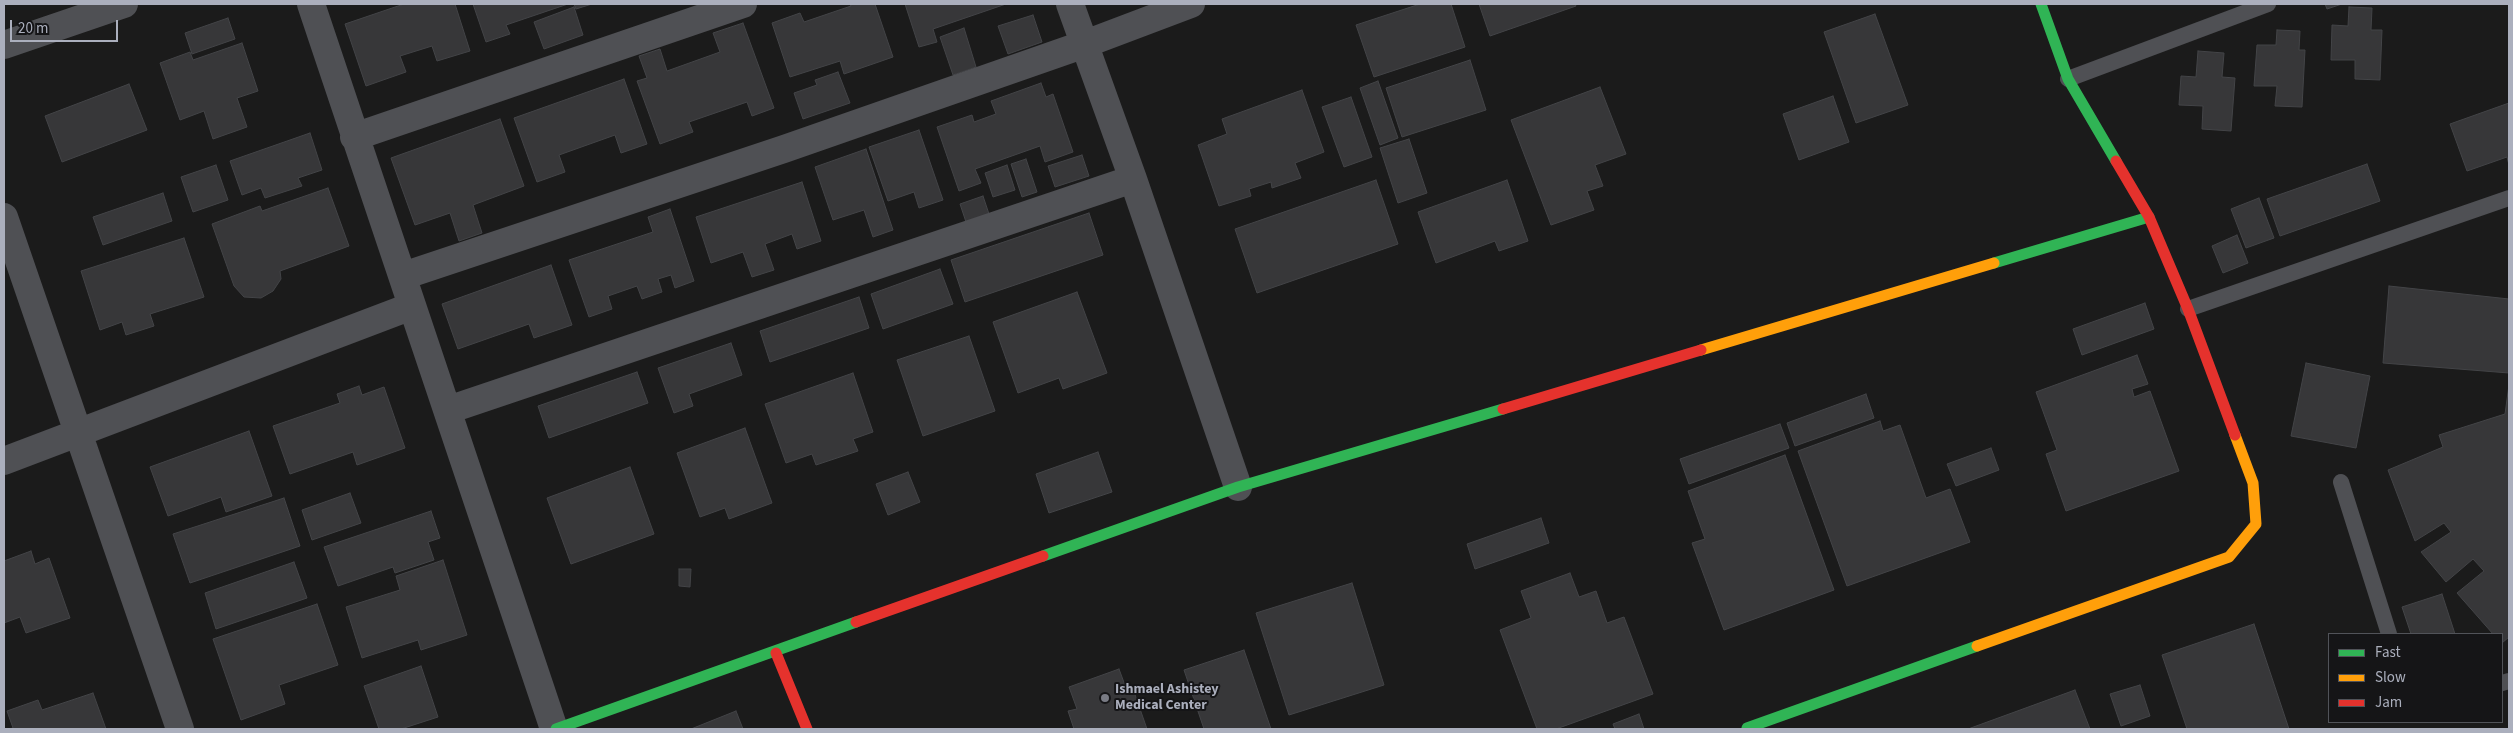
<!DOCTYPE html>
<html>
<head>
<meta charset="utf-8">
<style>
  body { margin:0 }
  #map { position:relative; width:2513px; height:733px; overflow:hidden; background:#1b1b1b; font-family:"Source Sans 3",sans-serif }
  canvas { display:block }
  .frame { position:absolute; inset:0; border:5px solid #abafbd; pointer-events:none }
  .legend { position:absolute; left:2328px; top:633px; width:175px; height:90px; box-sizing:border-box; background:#151517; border:1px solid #515359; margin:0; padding:6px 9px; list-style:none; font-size:15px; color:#abafbd }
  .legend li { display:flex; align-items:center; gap:10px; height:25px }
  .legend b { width:25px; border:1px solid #515359 }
  .scale { position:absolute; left:10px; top:20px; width:108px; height:22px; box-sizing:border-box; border:2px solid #abafbd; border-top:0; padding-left:6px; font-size:15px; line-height:18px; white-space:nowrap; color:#abafbd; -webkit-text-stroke:4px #151517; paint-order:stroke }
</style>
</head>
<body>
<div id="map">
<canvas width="2513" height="733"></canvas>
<div class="frame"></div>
<ul class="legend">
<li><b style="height:6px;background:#30b455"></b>Fast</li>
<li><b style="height:6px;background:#ff9f0a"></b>Slow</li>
<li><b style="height:6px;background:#e5322d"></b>Jam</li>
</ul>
<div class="scale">20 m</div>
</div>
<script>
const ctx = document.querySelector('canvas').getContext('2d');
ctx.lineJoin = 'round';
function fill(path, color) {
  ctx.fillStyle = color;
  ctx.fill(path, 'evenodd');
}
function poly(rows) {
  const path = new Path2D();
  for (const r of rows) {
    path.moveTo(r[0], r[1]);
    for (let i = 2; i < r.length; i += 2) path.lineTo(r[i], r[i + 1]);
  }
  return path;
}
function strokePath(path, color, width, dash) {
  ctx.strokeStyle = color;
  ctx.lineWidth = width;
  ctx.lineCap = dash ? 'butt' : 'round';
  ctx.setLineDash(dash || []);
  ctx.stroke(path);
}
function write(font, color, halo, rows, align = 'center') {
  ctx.font = font + ' "Source Sans 3",sans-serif';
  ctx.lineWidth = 4;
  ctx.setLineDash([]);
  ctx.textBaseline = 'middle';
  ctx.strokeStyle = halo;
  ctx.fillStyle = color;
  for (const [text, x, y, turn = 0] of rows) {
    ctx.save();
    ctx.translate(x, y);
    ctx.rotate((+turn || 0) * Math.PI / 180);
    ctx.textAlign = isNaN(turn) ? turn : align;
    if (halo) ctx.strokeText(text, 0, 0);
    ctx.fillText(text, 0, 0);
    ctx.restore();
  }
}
const building = poly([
  [404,4,455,4,470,51,437,61,432,46,400,56,406,72,366,86,345,24,404,4],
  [473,4,568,4,506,25,510,34,486,42,473,4],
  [574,4,592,4,576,9,574,4],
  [850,4,875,4,893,57,844,74,840,61,790,77,772,23,800,13,804,22,851,6,850,4],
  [905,4,1006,4,933,29,937,42,919,47,905,4],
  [1420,4,1451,4,1465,47,1374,77,1356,25,1420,4],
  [1479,4,1575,4,1576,6,1490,36,1479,4],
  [2325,4,2342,4,2327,9,2325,4],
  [574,7,583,35,544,49,534,22,574,7],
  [2349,7,2372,8,2371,30,2382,30,2380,80,2355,79,2355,60,2331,60,2332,25,2348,26,2349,7],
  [1875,14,1908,105,1856,123,1824,32,1875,14],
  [1033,15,1042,42,1008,54,998,26,1033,15],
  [228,18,235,39,192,54,185,33,228,18],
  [743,23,774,108,752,116,747,102,689,122,693,132,660,144,637,81,647,78,639,56,660,49,667,71,720,52,713,33,743,23],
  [964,28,976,67,953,75,940,37,964,28],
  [2277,30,2300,31,2299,50,2305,50,2302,107,2275,106,2277,86,2254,86,2257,45,2276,45,2277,30],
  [242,43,258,91,237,98,247,127,213,139,204,111,180,120,160,63,190,52,193,60,242,43],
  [2198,51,2224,53,2222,77,2235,78,2231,131,2202,129,2203,106,2179,105,2181,76,2196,77,2198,51],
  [1470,60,1486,110,1402,137,1386,88,1470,60],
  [838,72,850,103,803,119,794,93,817,85,815,80,838,72],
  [624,79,647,144,621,153,615,135,559,155,565,172,537,182,514,118,624,79],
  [1378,81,1398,138,1380,145,1360,88,1378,81],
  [1041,83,1046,97,1053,94,1073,152,1045,162,1040,146,975,169,981,183,959,191,937,127,972,115,974,122,996,114,991,101,1041,83],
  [129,84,147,130,62,162,45,116,129,84],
  [1600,87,1626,154,1595,165,1603,186,1587,191,1594,210,1551,225,1511,120,1600,87],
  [1302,90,1324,152,1295,163,1301,178,1272,188,1271,182,1249,189,1251,196,1219,206,1198,145,1227,134,1222,119,1302,90],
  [1833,96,1849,142,1799,160,1783,114,1833,96],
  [1351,97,1372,157,1344,167,1322,107,1351,97],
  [2509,103,2509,165,2507,157,2467,171,2450,124,2509,103],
  [500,119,524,186,473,205,482,233,459,241,450,213,415,225,391,158,500,119],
  [919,130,943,200,919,208,914,192,888,201,869,147,919,130],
  [310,133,322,170,298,178,302,186,265,198,261,188,242,195,230,161,310,133],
  [1409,139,1427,193,1398,203,1380,148,1409,139],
  [866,149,893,230,873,237,864,210,833,220,815,167,866,149],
  [1082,155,1089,176,1055,187,1048,166,1082,155],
  [1026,159,1037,192,1022,197,1011,164,1026,159],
  [2367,164,2380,201,2280,236,2267,199,2367,164],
  [216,165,228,200,193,212,181,177,216,165],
  [1007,165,1015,190,993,197,985,173,1007,165],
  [1376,180,1398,244,1257,293,1235,229,1376,180],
  [1507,180,1528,241,1499,251,1495,241,1436,263,1418,212,1507,180],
  [802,182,821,241,797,249,792,234,765,244,774,270,752,277,743,252,711,263,696,217,802,182],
  [328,188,349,246,280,271,281,279,273,291,261,298,244,297,234,286,212,224,260,206,262,211,328,188],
  [163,193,172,221,103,245,93,217,163,193],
  [983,196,989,214,966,222,960,204,983,196],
  [2259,198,2274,238,2246,248,2231,209,2259,198],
  [670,209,694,281,675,288,671,275,658,279,662,292,642,299,637,286,608,296,612,309,589,317,569,260,653,232,648,217,670,209],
  [1089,213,1103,255,965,302,951,260,1089,213],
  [2237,235,2248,263,2223,273,2212,246,2237,235],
  [184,238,204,297,150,314,154,326,126,335,122,322,100,330,81,271,184,238],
  [551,265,572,325,534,338,529,324,458,349,442,304,551,265],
  [940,269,953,304,883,329,871,294,940,269],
  [2389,286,2509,299,2509,373,2383,363,2389,286],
  [1077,292,1107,373,1063,389,1059,378,1018,393,993,322,1077,292],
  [859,297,869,328,770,362,760,331,859,297],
  [2145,303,2154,329,2082,355,2073,329,2145,303],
  [969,336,995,411,923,436,897,360,969,336],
  [731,343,742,375,689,394,693,406,674,413,658,368,731,343],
  [2137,355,2148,384,2132,389,2134,397,2150,391,2179,471,2066,511,2046,454,2057,450,2036,392,2137,355],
  [2306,363,2370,376,2356,448,2291,436,2306,363],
  [637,372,648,403,549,438,538,406,637,372],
  [853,373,873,432,853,439,858,451,816,465,812,454,786,463,765,404,853,373],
  [2509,385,2509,637,2502,643,2502,634,2493,634,2457,593,2484,571,2473,559,2446,582,2421,552,2451,532,2444,523,2415,541,2388,470,2443,447,2439,435,2505,414,2509,385],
  [359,386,362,395,384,387,405,448,357,465,353,452,290,474,273,426,340,403,337,394,359,386],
  [1866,394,1874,418,1795,446,1787,423,1866,394],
  [1880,421,1883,431,1900,425,1926,498,1950,489,1970,542,1847,586,1798,451,1880,421],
  [1780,424,1789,448,1689,484,1680,459,1780,424],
  [745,428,772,503,729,519,725,508,700,517,677,453,745,428],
  [249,431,272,496,226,512,221,497,168,516,150,467,249,431],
  [1991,448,1999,470,1956,486,1947,464,1991,448],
  [1098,452,1112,492,1049,513,1036,474,1098,452],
  [1785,455,1834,590,1724,630,1692,543,1705,539,1688,491,1785,455],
  [630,467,654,534,571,564,547,498,630,467],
  [908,472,920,502,888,515,876,484,908,472],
  [350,493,361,523,312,540,302,510,350,493],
  [284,498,300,546,190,583,173,534,284,498],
  [431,511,440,538,428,542,434,560,395,573,393,567,338,586,324,547,431,511],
  [1541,518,1549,543,1475,569,1467,544,1541,518],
  [31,551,35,564,49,558,70,618,26,633,20,617,4,623,4,561,31,551],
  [443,560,467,635,421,650,418,640,362,658,346,607,400,590,396,576,443,560],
  [294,562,307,598,216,629,205,593,294,562],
  [679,569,691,569,690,587,679,586,679,569],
  [1570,573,1579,597,1596,591,1607,623,1624,617,1653,694,1556,729,1537,729,1500,630,1531,618,1521,591,1570,573],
  [1352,583,1384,685,1289,715,1256,613,1352,583],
  [2442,594,2455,634,2411,634,2402,607,2442,594],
  [317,604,338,665,279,685,285,704,241,720,213,639,317,604],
  [2254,624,2289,729,2187,729,2162,655,2254,624],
  [1244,650,1271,729,1204,729,1184,670,1244,650],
  [421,666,438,717,401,729,379,729,364,686,421,666],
  [1119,669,1126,688,1132,686,1147,729,1074,729,1068,711,1077,709,1069,687,1119,669],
  [2140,685,2150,716,2121,726,2110,694,2140,685],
  [2075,690,2090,729,1968,729,2075,690],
  [93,693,106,729,9,729,13,728,7,711,38,700,42,710,93,693],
  [736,711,743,729,691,729,736,711],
  [1639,714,1644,729,1615,729,1613,724,1639,714]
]);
fill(building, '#373739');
strokePath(building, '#434447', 1);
strokePath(poly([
  [2068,79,2268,4],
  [2188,309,2509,198],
  [2341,482,2389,634],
  [2502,683,2509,681]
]), '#4f5054', 16);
strokePath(poly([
  [311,4,554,729],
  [1070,4,1133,179,1238,487],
  [4,45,124,4],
  [354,137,743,4],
  [4,217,180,729],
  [403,276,784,149,1085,44,1191,4],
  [448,410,1133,179],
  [4,461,412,306]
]), '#4f5054', 28);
strokePath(poly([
  [2041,4,2068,79,2116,161],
  [1994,263,2149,217],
  [1043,556,1238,487,1503,409],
  [1747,728,1977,646],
  [556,729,856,622]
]), '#30b455', 11);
strokePath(poly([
  [1701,350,1994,263],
  [1977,646,2229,557,2256,524,2253,483,2235,435]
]), '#ff9f0a', 11);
strokePath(poly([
  [2116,161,2149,217,2188,309,2235,435],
  [1503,409,1701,350],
  [856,622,1043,556],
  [776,653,807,729]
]), '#e5322d', 11);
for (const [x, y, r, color] of [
  [1105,698,5,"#797b84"]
]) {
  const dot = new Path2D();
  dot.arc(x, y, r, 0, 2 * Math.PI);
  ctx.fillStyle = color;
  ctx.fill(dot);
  strokePath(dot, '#151517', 2);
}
write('bold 14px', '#abafbd', '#151517', [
  ["Ishmael Ashistey",1115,690],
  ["Medical Center",1115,706]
], 'left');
</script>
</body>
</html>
